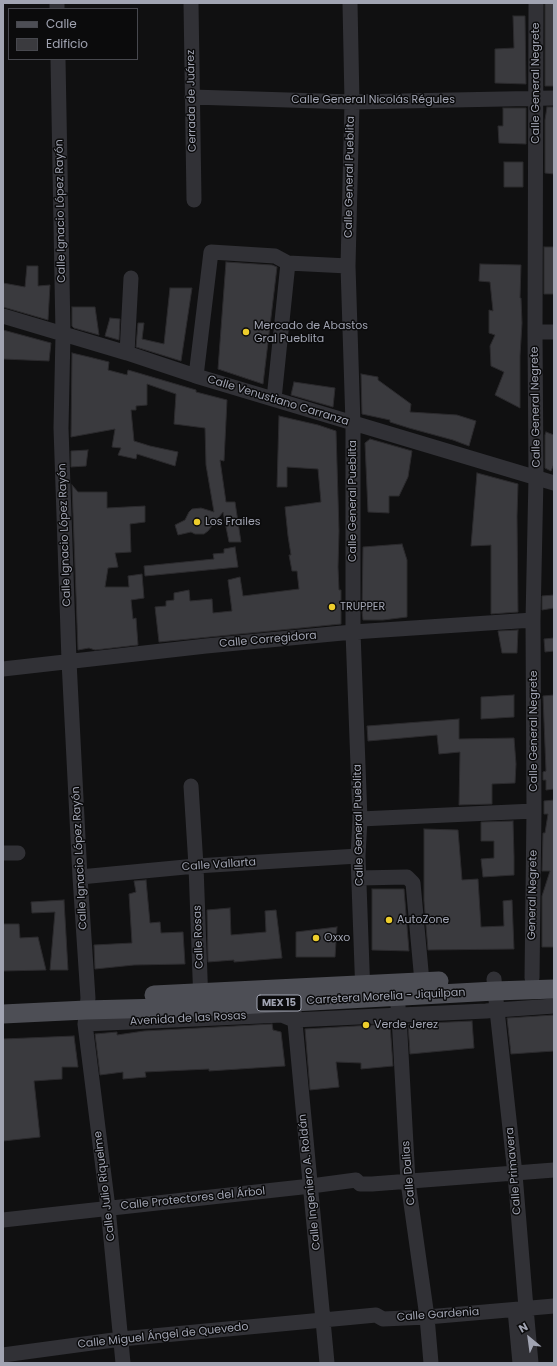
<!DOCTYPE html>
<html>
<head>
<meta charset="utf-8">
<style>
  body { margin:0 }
  #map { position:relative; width:557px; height:1366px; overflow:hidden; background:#101011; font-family:Poppins,sans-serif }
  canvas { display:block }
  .frame { position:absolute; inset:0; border:4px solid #a1a4b2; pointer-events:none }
  .legend { position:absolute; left:8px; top:8px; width:130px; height:52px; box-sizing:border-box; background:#0b0b0c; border:1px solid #47484e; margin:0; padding:5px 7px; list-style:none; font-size:12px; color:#a1a4b2 }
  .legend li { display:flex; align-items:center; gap:8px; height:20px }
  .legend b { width:20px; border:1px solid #47484e }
  .north { position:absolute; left:509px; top:1318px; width:40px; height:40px; -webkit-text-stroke:3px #0b0b0c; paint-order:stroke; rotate:331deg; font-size:11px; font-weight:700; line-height:16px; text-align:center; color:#a1a4b2 }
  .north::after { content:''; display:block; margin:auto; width:14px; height:18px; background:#a1a4b2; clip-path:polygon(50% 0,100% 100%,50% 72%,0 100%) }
</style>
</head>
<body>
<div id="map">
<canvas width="557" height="1366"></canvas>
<div class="frame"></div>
<ul class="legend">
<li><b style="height:5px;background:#4d4e55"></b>Calle</li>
<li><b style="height:11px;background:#3a3a3e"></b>Edificio</li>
</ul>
<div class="north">N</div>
</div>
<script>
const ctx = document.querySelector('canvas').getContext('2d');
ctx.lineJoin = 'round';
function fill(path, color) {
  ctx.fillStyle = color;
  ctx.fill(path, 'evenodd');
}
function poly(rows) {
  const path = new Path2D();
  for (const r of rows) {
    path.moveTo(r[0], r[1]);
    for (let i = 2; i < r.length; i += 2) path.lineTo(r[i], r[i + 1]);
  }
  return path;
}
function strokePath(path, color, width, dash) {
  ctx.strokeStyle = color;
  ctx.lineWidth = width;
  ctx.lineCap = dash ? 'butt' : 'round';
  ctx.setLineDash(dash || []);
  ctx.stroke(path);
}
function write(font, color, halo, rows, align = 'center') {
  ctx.font = font + ' Poppins,sans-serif';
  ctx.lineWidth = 3;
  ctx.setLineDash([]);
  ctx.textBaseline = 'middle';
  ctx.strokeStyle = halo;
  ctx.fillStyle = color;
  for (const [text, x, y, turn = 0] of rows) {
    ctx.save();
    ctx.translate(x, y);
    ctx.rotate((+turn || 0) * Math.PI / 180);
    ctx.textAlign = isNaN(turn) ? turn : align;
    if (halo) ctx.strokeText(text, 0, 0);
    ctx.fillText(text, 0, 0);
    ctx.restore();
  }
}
const building = poly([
  [545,3,554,3,554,86,545,86,545,3],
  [513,16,525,16,526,84,495,83,495,49,514,48,513,16],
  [547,107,554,107,554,174,545,173,545,120,547,107],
  [503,108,526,108,526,144,499,143,498,126,503,126,503,108],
  [504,162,523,162,523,187,504,187,504,162],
  [544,247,554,247,554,294,544,294,544,247],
  [226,262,272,265,277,267,263,384,218,369,226,262],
  [480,264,521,265,520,298,521,298,522,323,520,356,520,408,495,395,504,372,491,366,490,346,495,335,489,333,489,310,493,311,490,282,479,281,480,264],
  [27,266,38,266,38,286,50,285,48,320,3,307,3,283,25,287,27,266],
  [170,288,192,288,181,361,136,347,138,323,144,323,142,339,164,344,170,288],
  [72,307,95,307,99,335,74,328,72,326,72,307],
  [110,318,120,319,119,340,105,336,110,318],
  [3,330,51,343,49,361,3,359,3,330],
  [72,353,89,357,109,362,108,370,127,375,128,370,135,372,196,390,196,392,227,400,224,461,220,460,226,502,235,502,241,542,229,542,223,512,208,531,204,534,195,534,191,532,178,535,175,525,185,520,189,512,192,509,201,508,214,512,206,465,205,428,174,424,176,394,147,384,147,405,136,406,136,410,131,410,134,441,150,446,178,452,175,466,137,454,136,459,118,455,121,448,112,447,115,429,71,437,72,353],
  [361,374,378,377,378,380,411,404,410,412,457,415,476,421,469,446,453,440,409,428,390,422,390,420,362,414,361,374],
  [294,382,335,388,333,407,291,395,294,382],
  [279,416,318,425,336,431,339,531,338,567,339,590,341,590,341,624,159,642,155,607,166,606,166,601,174,600,174,593,189,590,190,601,212,599,213,613,232,611,228,580,240,577,243,596,299,589,297,571,292,571,289,555,291,555,288,536,285,507,321,502,318,469,287,467,287,487,277,487,279,416],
  [546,432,554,435,554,464,551,471,545,468,545,435,546,432],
  [370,439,412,451,408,477,399,496,389,496,389,513,368,512,365,443,370,439],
  [88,450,86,466,71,467,71,451,88,450],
  [477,473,518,484,517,516,518,612,491,614,491,545,471,546,477,473],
  [72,485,78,492,107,492,107,508,145,506,145,522,130,524,131,552,115,553,118,567,108,568,105,587,129,587,128,576,142,574,144,598,131,600,133,619,136,618,138,645,95,650,89,648,78,650,72,485],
  [402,544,407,560,407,617,383,620,363,620,362,611,363,547,402,544],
  [235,547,238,567,145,576,144,566,214,559,213,554,224,553,224,549,235,547],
  [554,595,554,608,542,610,542,596,554,595],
  [518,630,517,653,502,653,498,631,518,630],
  [554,638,554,651,545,652,544,639,554,638],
  [514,695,514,717,481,719,481,697,514,695],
  [554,695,554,789,546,790,546,780,543,780,543,772,546,771,543,696,554,695],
  [459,719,459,739,514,738,516,764,515,783,492,784,492,804,459,805,460,752,439,754,437,735,368,741,367,726,459,719],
  [554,800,554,947,542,947,542,896,550,871,542,871,543,833,545,833,548,814,544,814,544,801,554,800],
  [513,821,514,856,514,875,483,877,481,859,494,858,494,841,481,841,481,822,513,821],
  [424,829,458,830,462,880,478,879,481,927,504,926,503,901,512,900,514,949,428,950,424,901,424,829],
  [146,880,150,923,160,922,161,933,183,932,185,964,134,965,95,969,94,945,132,943,129,894,136,892,134,881,146,880],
  [372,889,404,889,409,951,372,950,372,889],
  [64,900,68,970,50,970,55,912,32,913,31,902,64,900],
  [230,908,231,935,266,932,265,911,276,910,282,958,234,962,234,960,208,962,207,910,230,908],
  [3,924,19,924,20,938,38,937,46,970,3,971,3,924],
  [337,927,335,957,296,957,296,932,337,927],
  [554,1015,554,1051,511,1054,507,1018,554,1015],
  [472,1021,474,1048,410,1054,408,1024,472,1021],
  [272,1024,273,1030,281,1032,285,1066,209,1071,209,1069,145,1072,146,1077,123,1079,123,1072,100,1075,95,1034,117,1032,117,1035,144,1031,272,1024],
  [390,1024,393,1066,361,1069,361,1063,336,1062,339,1087,310,1090,305,1029,390,1024],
  [74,1036,78,1067,62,1067,62,1079,34,1081,40,1137,3,1141,3,1039,74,1036]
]);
fill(building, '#3a3a3e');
strokePath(building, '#2b2a2d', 1);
strokePath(poly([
  [57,3,57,9],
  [191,3,194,200],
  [350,3,352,102,348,266,353,424,353,632,360,819,358,856,363,996],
  [58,59,63,334,61,428,69,661,80,877,88,998,85,1024,108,1208,123,1363],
  [192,97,352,102,554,98],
  [3,316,127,353,196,376,554,483],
  [535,332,554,332],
  [127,353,131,278],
  [196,376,211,252,275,256,288,263,348,266],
  [274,399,288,263],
  [3,669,206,646,353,632,533,620],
  [191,786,196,866,201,1004],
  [360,819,534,811],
  [3,853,18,853],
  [80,877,196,866,358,856],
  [359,878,407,877,413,883,422,982],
  [532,978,534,811,533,620,536,477,535,332,536,3],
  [494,979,497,1010,515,1174,526,1308,531,1363],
  [398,1006,399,1016,408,1182,427,1317,431,1363],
  [294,1012,327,1363],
  [85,1024,282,1015,294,1020,486,1011,497,1010,554,1006],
  [3,1220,311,1186,356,1180,360,1184,372,1184,554,1170],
  [515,1310,520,1363],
  [3,1355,121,1339,376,1315,383,1319,427,1317,554,1306]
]), '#313136', 15);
strokePath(poly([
  [154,995,439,981],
  [3,1014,86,1010,201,1007,495,991,554,989]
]), '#4d4e55', 19);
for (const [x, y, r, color] of [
  [246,332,4,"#edcd2c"],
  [197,522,4,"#edcd2c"],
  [332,607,4,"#edcd2c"],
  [389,920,4,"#edcd2c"],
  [316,938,4,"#edcd2c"],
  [366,1025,4,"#edcd2c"]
]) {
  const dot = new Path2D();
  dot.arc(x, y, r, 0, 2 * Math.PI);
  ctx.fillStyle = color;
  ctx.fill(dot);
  strokePath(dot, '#0b0b0c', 1.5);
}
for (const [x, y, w] of [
  [279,1003,44]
]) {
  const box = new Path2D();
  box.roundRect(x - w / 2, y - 8, w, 16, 3);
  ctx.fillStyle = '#0b0b0c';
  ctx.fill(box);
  strokePath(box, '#a1a4b2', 1);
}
write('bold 10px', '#a1a4b2', null, [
  ["MEX 15",279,1003]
]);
write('11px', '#a1a4b2', '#0b0b0c', [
  ["Calle General Negrete",536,83,-90],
  ["Calle General Nicolás Régules",373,100],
  ["Cerrada de Juárez",192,101,-91],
  ["Calle General Pueblita",350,177,-89],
  ["Calle Ignacio López Rayón",61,211,-91],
  ["Calle Venustiano Carranza",278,401,17],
  ["Calle General Negrete",536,407,-91],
  ["Calle General Pueblita",353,501,-90],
  ["Calle Ignacio López Rayón",65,535,-92],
  ["Calle Corregidora",268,640,-5],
  ["Calle General Negrete",534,731,-90],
  ["Calle General Pueblita",359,825,-91],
  ["Calle Ignacio López Rayón",80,858,-93],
  ["Calle Vallarta",219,865,-4],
  ["General Negrete",533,895,-89],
  ["Calle Rosas",199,937,-92],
  ["Carretera Morelia - Jiquilpan",386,997,-3],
  ["Avenida de las Rosas",188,1019,-3],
  ["Calle Primavera",514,1171,-95],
  ["Calle Dalias",409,1173,-95],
  ["Calle Ingeniero A. Roldán",310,1182,-96],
  ["Calle Julio Riquelme",105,1186,-97],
  ["Calle Protectores del Árbol",193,1199,-6],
  ["Calle Gardenia",438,1315,-4],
  ["Calle Miguel Ángel de Quevedo",163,1336,-6]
]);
write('11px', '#a1a4b2', '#0b0b0c', [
  ["Mercado de Abastos",254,326],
  ["Gral Pueblita",254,339],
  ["Los Frailes",205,522],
  ["TRUPPER",340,607],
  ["AutoZone",397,920],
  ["Oxxo",324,938],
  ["Verde Jerez",374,1025]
], 'left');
</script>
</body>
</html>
